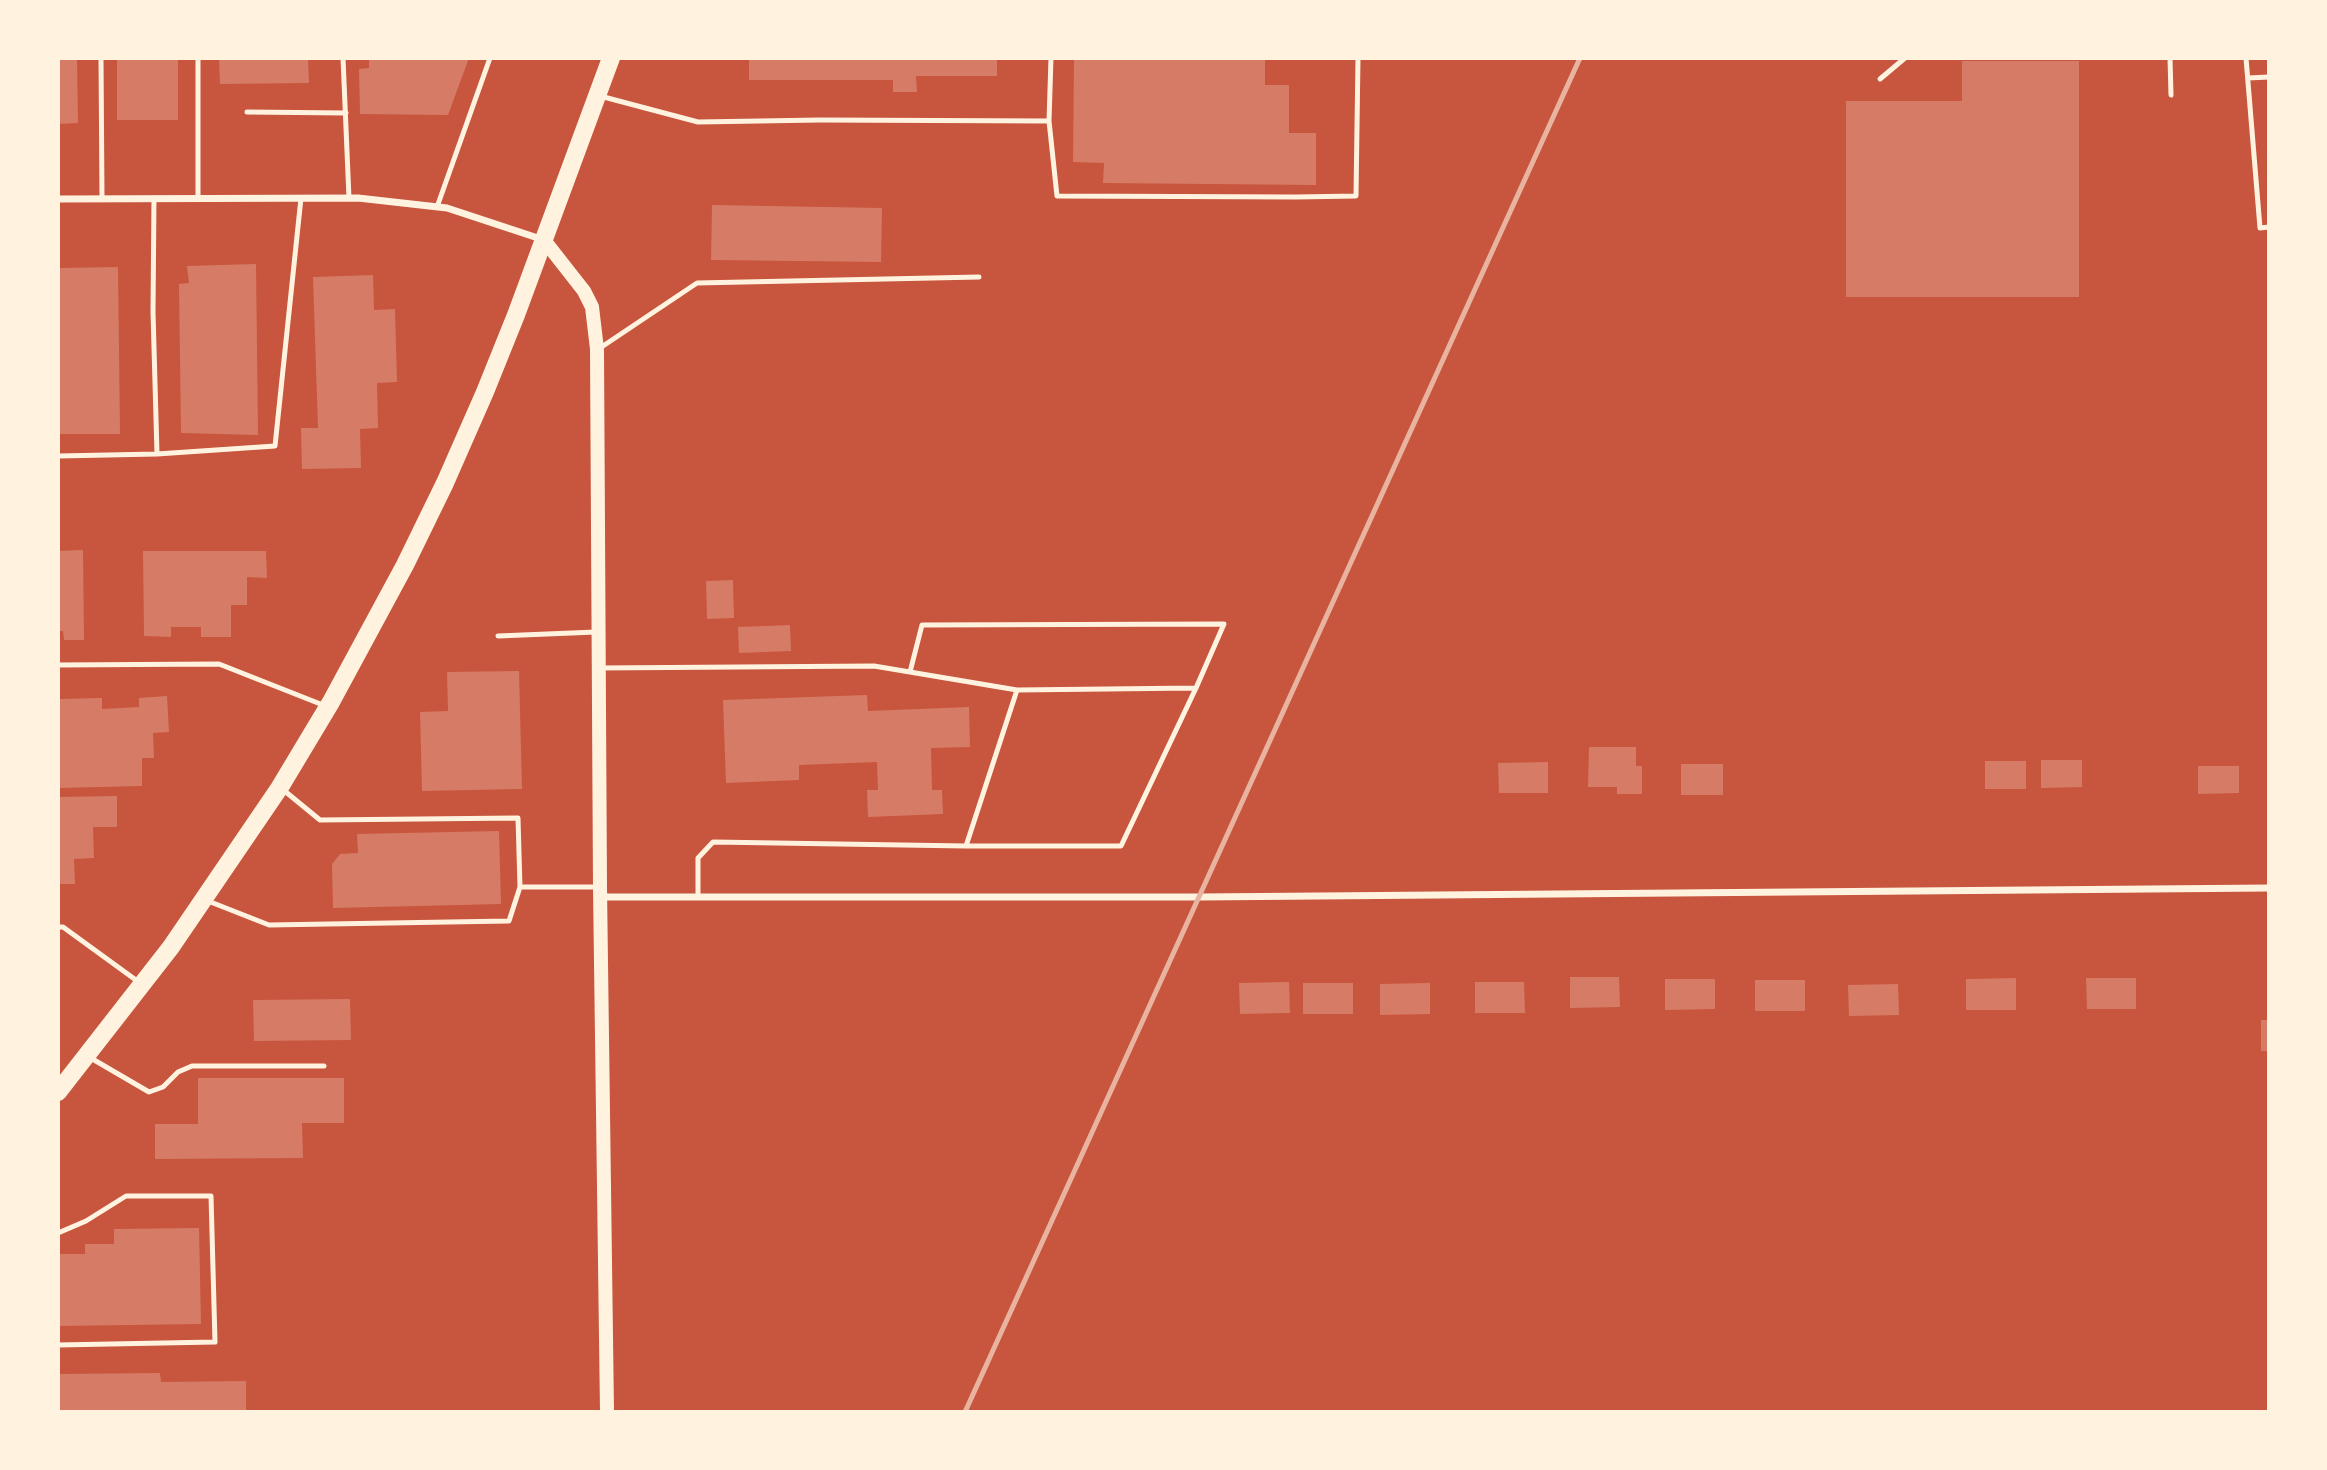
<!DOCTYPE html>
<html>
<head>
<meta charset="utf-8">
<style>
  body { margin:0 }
  #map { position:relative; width:2327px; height:1470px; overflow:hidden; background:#c8553d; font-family:Georgia,serif }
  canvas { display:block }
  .frame { position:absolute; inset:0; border:60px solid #fff3e0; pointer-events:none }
</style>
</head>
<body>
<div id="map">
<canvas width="2327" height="1470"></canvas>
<div class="frame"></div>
</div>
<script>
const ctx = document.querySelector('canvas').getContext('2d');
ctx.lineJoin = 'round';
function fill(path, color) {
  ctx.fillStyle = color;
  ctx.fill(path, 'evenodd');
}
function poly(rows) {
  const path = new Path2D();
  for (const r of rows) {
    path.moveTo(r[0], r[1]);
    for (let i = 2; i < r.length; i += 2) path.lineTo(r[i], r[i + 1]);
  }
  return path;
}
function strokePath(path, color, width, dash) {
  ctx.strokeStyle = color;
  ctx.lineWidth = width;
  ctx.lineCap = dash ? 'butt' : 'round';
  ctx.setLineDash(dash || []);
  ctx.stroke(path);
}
fill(poly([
  [58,58,77,58,78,123,58,124],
  [117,58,178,58,178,120,117,120],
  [219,58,308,58,309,83,220,84],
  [369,58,469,58,448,115,360,114,359,69,369,68],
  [749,58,997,58,997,76,916,76,917,92,893,92,893,80,749,80],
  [1074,58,1265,58,1265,85,1289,85,1289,133,1316,133,1316,185,1103,183,1104,163,1073,162],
  [1962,61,2079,61,2079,297,1846,297,1846,101,1962,101],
  [712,205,882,208,881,262,711,260],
  [256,264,258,435,181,433,179,284,189,283,187,266],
  [118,267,120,434,58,434,58,268],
  [373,275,374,310,395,309,397,382,377,383,378,428,360,429,361,468,302,469,301,428,318,428,313,277],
  [83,550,84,640,64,640,63,631,58,631,58,551],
  [143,551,266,551,267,578,247,577,247,605,231,605,231,637,201,637,201,627,171,627,171,637,144,636],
  [733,580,734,618,707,619,706,581],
  [790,625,791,651,739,653,738,627],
  [519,671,522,789,422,791,420,712,448,711,447,672],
  [867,695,868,711,969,707,970,747,931,748,932,790,942,790,943,814,868,817,867,790,878,790,877,762,799,765,799,780,726,783,723,700],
  [167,696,169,732,153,733,154,758,142,758,142,786,58,788,58,699,102,698,102,709,139,707,139,698],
  [1589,747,1636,747,1636,766,1642,766,1642,794,1617,794,1617,787,1588,787],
  [2041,760,2082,760,2082,787,2041,788],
  [1985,761,2026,761,2026,789,1985,789],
  [1548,762,1548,793,1499,793,1498,763],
  [1681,764,1723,764,1723,795,1681,795],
  [2198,766,2239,766,2239,793,2198,794],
  [117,796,117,827,93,827,94,858,74,859,75,884,58,884,58,797],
  [499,831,501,904,333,908,332,864,340,854,358,853,357,834],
  [1570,977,1619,977,1620,1007,1570,1008],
  [2016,978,2016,1010,1966,1010,1966,979],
  [2086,978,2136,978,2136,1009,2087,1009],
  [1665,979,1715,979,1715,1009,1665,1010],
  [1755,980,1805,980,1805,1011,1755,1011],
  [1289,982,1290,1013,1240,1014,1239,983],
  [1475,982,1524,982,1525,1013,1475,1013],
  [1303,983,1353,983,1353,1014,1303,1014],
  [1430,983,1430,1014,1380,1015,1380,984],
  [1898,984,1899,1015,1849,1016,1848,985],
  [350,999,351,1040,254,1041,253,1000],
  [2261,1020,2269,1020,2269,1051,2261,1051],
  [198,1078,344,1078,344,1123,302,1123,303,1158,155,1159,155,1124,198,1124],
  [199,1228,201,1324,58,1326,58,1254,85,1254,85,1244,114,1244,114,1229],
  [160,1373,161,1382,246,1381,246,1412,58,1412,58,1374]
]), '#d67c66');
strokePath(poly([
  [101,58,102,198],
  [198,58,198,198],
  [343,58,349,198],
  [1051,58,1049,121,1057,196,1296,197,1356,196,1358,58],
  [2170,58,2171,95],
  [2246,58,2260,228,2269,227],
  [2248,78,2269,77],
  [1880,79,1905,58],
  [600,96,698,122,820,120,1049,121],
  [247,112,346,113],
  [154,198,153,312,157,454,275,446,301,198],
  [437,207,490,58],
  [600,348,697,283,979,277],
  [58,456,157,454],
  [498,636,596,632],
  [58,665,219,664,323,705],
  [599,668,874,666,1017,690,966,846,713,842,698,858,698,897],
  [910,672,922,625,1224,624,1196,688],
  [281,788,320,820,518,818,520,887,600,887],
  [966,846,1121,846,1196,688,1017,690],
  [208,901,269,925,509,921,520,887],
  [58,927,63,927,140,983],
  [89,1057,149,1092,163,1087,178,1072,192,1066,324,1066],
  [58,1233,86,1221,126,1196,211,1196,215,1342,58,1345]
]), '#fff3e0', 5);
strokePath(poly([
  [58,199,358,198,447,208,544,240],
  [600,897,1200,897,2269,888]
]), '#fff3e0', 7);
strokePath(poly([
  [544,240,584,291,592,307,597,349,600,887,607,1412]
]), '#fff3e0', 14);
strokePath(poly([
  [58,1092,171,947,280,787,331,702,405,565,445,483,485,392,516,315,611,58]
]), '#fff3e0', 18);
strokePath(poly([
  [965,1412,1580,58]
]), '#e9b49f', 5);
</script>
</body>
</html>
